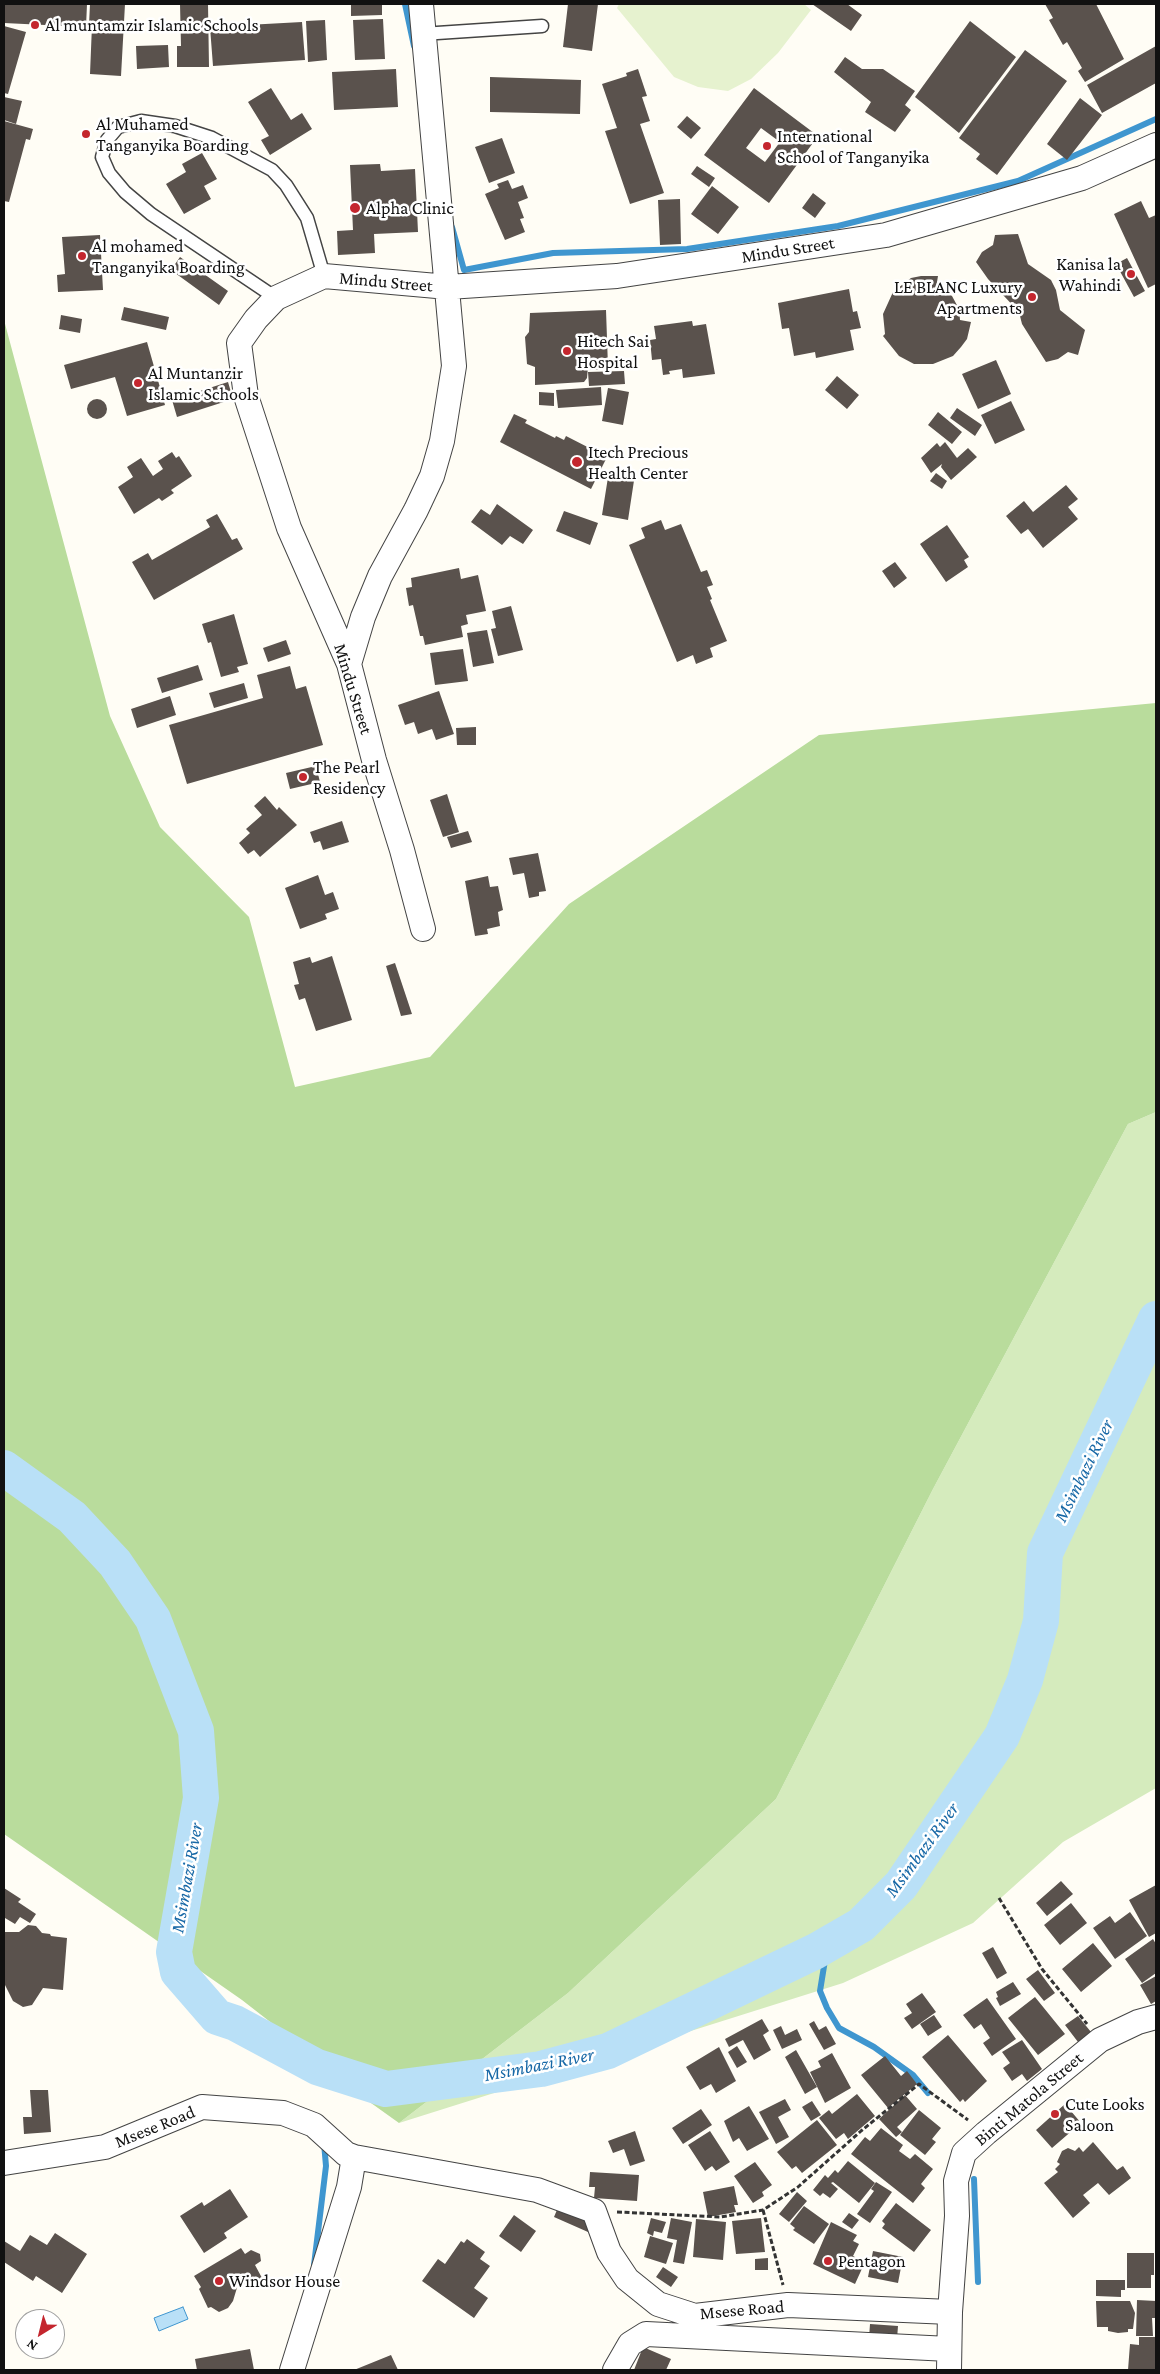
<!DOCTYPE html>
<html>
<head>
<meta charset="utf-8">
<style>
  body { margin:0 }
  #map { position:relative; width:1160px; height:2374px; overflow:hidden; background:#fffdf5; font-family:"Crimson Pro",serif }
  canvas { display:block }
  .frame { position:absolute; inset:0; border:5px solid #111; pointer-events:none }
  .north { position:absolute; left:15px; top:2309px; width:50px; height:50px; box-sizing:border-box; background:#fff; border:1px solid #a0a0a0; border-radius:50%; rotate:216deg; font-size:14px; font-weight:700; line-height:20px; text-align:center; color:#111 }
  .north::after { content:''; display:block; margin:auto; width:18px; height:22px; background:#c4262e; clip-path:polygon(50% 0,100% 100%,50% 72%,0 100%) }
</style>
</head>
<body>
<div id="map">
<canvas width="1160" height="2374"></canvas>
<div class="frame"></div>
<div class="north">N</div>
</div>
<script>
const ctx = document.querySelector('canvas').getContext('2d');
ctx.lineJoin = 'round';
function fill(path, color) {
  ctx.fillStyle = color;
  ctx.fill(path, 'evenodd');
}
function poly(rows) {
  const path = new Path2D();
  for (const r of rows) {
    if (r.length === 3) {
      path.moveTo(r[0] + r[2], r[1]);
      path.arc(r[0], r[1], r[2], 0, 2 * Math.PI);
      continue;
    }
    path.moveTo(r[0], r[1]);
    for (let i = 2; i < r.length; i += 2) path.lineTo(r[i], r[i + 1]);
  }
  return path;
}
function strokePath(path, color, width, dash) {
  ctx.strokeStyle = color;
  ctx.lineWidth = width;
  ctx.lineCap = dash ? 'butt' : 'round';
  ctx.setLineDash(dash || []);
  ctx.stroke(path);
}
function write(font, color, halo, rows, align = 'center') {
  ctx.font = font + ' "Crimson Pro",serif';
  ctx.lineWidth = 5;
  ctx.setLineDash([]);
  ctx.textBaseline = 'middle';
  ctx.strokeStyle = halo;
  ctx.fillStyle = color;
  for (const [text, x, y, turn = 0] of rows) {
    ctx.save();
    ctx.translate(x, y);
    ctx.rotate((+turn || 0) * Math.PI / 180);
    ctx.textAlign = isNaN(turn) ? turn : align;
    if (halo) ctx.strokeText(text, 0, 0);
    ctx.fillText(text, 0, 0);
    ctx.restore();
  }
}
fill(poly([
  [1156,1112,1156,1788,1063,1842,973,1923,843,1983,399,2123,568,1993,776,1799,933,1489,1128,1124]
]), '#d5ebbd');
fill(poly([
  [4,320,110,716,160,827,249,917,295,1087,430,1057,569,904,819,735,1156,703,1156,1112,1128,1124,933,1489,776,1799,568,1993,399,2123,350,2088,337,2074,242,2000,4,1834]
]), '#b9dc9c');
fill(poly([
  [619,4,804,4,811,10,778,53,751,79,728,91,698,87,674,77,617,8]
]), '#e6f2cf');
const water = poly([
  [183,2307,188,2319,159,2331,154,2318,183,2307]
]);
fill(water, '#b9e0f7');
strokePath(water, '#3f96cf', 1);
strokePath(poly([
  [405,4,414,46],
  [452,227,464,270,553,253,687,249,838,226,1018,181,1156,119],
  [816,1951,826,1954,820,1991,827,2008,839,2028,874,2047,913,2075,928,2093],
  [974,2179,978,2282],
  [314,2265,326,2166,324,2143]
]), '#3f96cf', 6);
strokePath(poly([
  [4,1468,72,1517,115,1563,153,1619,196,1731,201,1798,174,1952,178,1972,217,2017,235,2023,317,2067,386,2089,541,2069,608,2051,816,1951,861,1925,901,1885,1002,1736,1025,1680,1041,1621,1045,1553,1156,1319]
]), '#b9e0f7', 36);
fill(poly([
  [4,4,87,4,86,27,4,23],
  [90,4,125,4,121,76,90,74,92,25,89,25],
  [180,4,208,4,209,67,177,67,177,46,181,46],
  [351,4,382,4,382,15,351,16],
  [568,4,598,4,592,51,563,47],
  [812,4,847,4,862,15,851,31],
  [1045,4,1096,4,1124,59,1085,82,1078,71,1082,68,1067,42,1063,45,1049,20,1053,18],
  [383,19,385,59,355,60,353,20],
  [325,20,327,60,308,62,306,21],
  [970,21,1016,57,959,133,915,97],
  [302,22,305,60,213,66,210,27],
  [4,26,26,32,8,94,4,93],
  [168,45,169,67,137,69,136,46],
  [1156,46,1156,83,1102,113,1087,85],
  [1025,50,1067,81,997,175,976,159,980,154,959,138],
  [845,57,862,69,883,69,915,91,905,105,911,110,895,132,865,112,871,102,834,72],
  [396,69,398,107,334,110,332,72],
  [638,69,647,96,642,97,650,121,640,124,664,193,630,204,605,131,617,128,602,84,627,76,626,73],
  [490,77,581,80,580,114,490,112],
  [271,88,291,120,302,113,312,129,270,155,261,140,269,136,248,102],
  [754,88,818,136,769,203,704,155],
  [761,128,780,142,765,162,746,148],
  [4,97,22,101,16,124,4,120],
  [1080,98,1102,115,1067,160,1047,144],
  [687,116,701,128,691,139,677,127],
  [4,121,33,129,30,140,26,139,9,202,4,201],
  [502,138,515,173,489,183,475,147],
  [202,153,217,179,204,186,211,199,184,214,166,184,186,172,182,164],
  [380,164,381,171,415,169,418,232,374,234,375,253,338,255,337,231,353,230,350,165],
  [697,166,715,178,709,187,691,174],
  [508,180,512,189,523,185,528,198,518,202,524,218,520,219,525,232,505,240,485,194,499,188,497,184],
  [712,186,739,207,718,234,691,214],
  [813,193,826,203,815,218,802,208],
  [680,199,681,244,660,245,658,200],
  [1141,201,1149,218,1156,215,1156,284,1148,288,1114,214],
  [1018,234,1028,264,1051,280,1056,290,1060,310,1085,330,1078,355,1068,352,1058,359,1046,362,1022,324,1019,312,988,279,976,262,982,252,993,245,995,235],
  [100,235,103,290,58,292,57,275,65,274,62,237],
  [180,257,228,291,219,305,171,270],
  [1127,258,1145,291,1134,297,1116,264],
  [921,276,938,276,936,288,952,296,959,309,960,320,971,322,967,339,961,347,953,356,933,364,914,364,899,356,883,336,885,334,883,314,893,292,911,278],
  [849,289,853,312,857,311,861,328,850,330,854,350,816,358,815,352,794,356,789,328,782,329,778,303],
  [124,307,169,317,166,330,121,320],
  [606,310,608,367,606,369,588,370,588,367,587,378,584,382,535,385,535,367,527,364,525,337,529,332,530,313],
  [61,315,82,319,80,333,59,329],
  [692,321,693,326,706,324,715,374,683,378,682,369,669,371,670,374,663,375,661,359,652,360,650,340,656,339,654,326],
  [147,342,165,405,127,416,115,377,71,389,64,365],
  [996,360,1011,394,978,409,962,374],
  [624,371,625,384,589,386,588,372],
  [837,376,859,395,847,409,825,390],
  [228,382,233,399,177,417,172,400],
  [601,387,602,405,558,408,556,390],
  [608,388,629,392,623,425,602,421],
  [539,392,554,393,554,406,539,405],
  [97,409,10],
  [1011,401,1025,430,995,444,981,415],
  [957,408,982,425,975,436,950,418],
  [938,412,962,432,952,444,928,425],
  [514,414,527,420,525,423,555,438,556,436,564,440,566,436,607,457,591,489,500,442],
  [945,442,957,458,968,448,977,457,951,480,941,467,942,464,931,473,921,458,937,443,940,447],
  [172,452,176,458,179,456,192,476,171,490,174,493,162,501,159,498,134,514,118,487,133,477,127,467,141,458,153,476,163,469,158,461],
  [609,471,635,474,628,520,602,515],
  [936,473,947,481,942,489,930,481],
  [1066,485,1078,499,1068,507,1078,519,1043,548,1028,529,1021,534,1006,516,1024,501,1033,512],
  [497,504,533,530,523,544,510,536,502,545,471,522,481,509,490,515],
  [564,511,598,523,590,545,556,531],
  [217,514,232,540,237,538,243,549,154,600,132,562,148,553,152,560,210,527,206,520],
  [661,520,665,530,681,524,701,572,707,570,713,585,707,587,712,599,710,600,727,641,710,648,713,657,696,664,693,655,677,662,629,545,645,538,641,528],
  [947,525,969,557,964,560,968,567,946,582,920,544],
  [895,562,907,578,894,588,882,571],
  [459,568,461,579,478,575,486,611,466,615,468,624,461,626,463,637,425,645,423,636,420,636,413,605,409,606,406,588,412,587,411,578],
  [511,606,523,650,498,656,491,629,496,628,492,611],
  [234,614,248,664,237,667,239,672,221,677,211,642,208,643,202,624],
  [487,630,494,663,473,667,467,633],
  [286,640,291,654,268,662,263,648],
  [463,649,468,681,435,685,430,653],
  [198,665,203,680,162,693,157,678],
  [290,666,296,689,306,686,323,745,187,784,169,725,263,698,257,675],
  [244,683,248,698,214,708,209,693],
  [439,691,454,734,436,740,432,729,418,734,414,722,405,725,398,705],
  [170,696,176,715,137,728,131,709],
  [476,727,476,745,457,745,456,728],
  [316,766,320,782,290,789,286,773],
  [447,794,459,832,443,837,430,800],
  [265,796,277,810,279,807,297,825,260,857,254,850,248,854,239,843,250,833,246,829,262,815,254,806],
  [342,821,349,842,323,850,320,841,314,843,310,832],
  [468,831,472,842,451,848,447,837],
  [538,853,546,891,539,892,539,896,529,898,524,873,513,875,509,858],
  [318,875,325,895,333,892,339,909,325,914,327,919,300,929,285,888],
  [488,876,490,887,498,886,503,910,498,912,500,926,487,929,488,934,475,936,465,881],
  [332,956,352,1020,316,1031,305,998,299,1000,294,985,299,984,293,962,310,957,312,963],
  [395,963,412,1014,401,1016,386,966],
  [1061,1881,1073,1894,1047,1916,1036,1903],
  [1156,1885,1156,1933,1149,1937,1129,1900],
  [4,1888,21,1899,18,1902,36,1914,30,1923,20,1917,15,1924,5,1918,4,1920],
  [1071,1903,1087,1923,1060,1945,1044,1925],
  [1130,1912,1147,1936,1115,1959,1093,1928,1110,1916,1115,1923],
  [28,1925,36,1926,42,1933,50,1934,51,1936,67,1938,63,1990,43,1988,32,2005,23,2007,13,2001,4,1983,4,1932,19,1932],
  [1153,1939,1156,1944,1156,1973,1142,1983,1125,1959],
  [1093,1943,1112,1966,1081,1992,1062,1969],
  [993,1947,1007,1973,997,1979,982,1953],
  [1038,1970,1055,1993,1044,2001,1026,1979],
  [1156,1976,1156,2001,1151,2004,1140,1985],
  [1013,1982,1021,1994,1000,2006,996,1998,998,1997,996,1992],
  [922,1993,936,2012,912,2029,904,2018,912,2013,906,2004],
  [1035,1997,1065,2034,1038,2055,1008,2018],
  [987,1998,1016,2039,992,2056,983,2043,990,2038,981,2024,974,2029,963,2015],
  [934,2015,942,2027,928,2036,920,2024],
  [1078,2016,1091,2032,1078,2042,1065,2025],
  [762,2019,769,2031,763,2035,771,2050,754,2060,743,2040,729,2047,725,2039],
  [814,2021,819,2030,826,2026,836,2044,824,2050,809,2024],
  [781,2026,785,2035,797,2029,802,2040,782,2049,773,2030],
  [948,2035,987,2081,965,2102,963,2099,960,2102,922,2057],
  [1022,2040,1042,2069,1027,2081,1022,2074,1012,2081,1003,2068,1010,2063,1002,2052],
  [737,2046,747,2062,737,2068,728,2052],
  [719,2047,736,2081,716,2093,711,2084,700,2090,686,2067],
  [796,2050,817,2087,805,2094,785,2057],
  [832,2053,851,2088,825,2103,810,2072,821,2067,818,2061],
  [885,2056,901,2076,907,2071,917,2084,888,2108,861,2075],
  [30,2090,48,2090,51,2132,24,2134,23,2117,32,2117],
  [857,2094,875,2116,848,2139,844,2133,836,2139,819,2118,829,2110,832,2114],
  [905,2095,917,2109,897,2127,902,2132,896,2137,879,2119],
  [785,2099,791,2110,778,2117,789,2137,776,2144,759,2112],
  [812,2101,821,2115,811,2121,802,2107],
  [1065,2104,1081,2123,1052,2148,1036,2130],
  [749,2106,769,2139,747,2151,739,2138,733,2142,724,2121],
  [701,2109,712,2125,683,2144,672,2128],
  [919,2110,941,2128,932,2139,936,2142,925,2155,900,2135],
  [817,2120,837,2145,802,2173,796,2166,792,2169,777,2152],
  [881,2128,903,2145,899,2151,910,2159,915,2154,933,2169,921,2184,925,2188,913,2203,851,2154,865,2137,870,2141],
  [635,2131,645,2161,630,2166,624,2149,613,2153,608,2141],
  [710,2131,730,2162,716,2171,712,2166,705,2171,688,2145],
  [1093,2142,1117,2170,1123,2166,1131,2178,1109,2195,1098,2183,1083,2195,1090,2203,1073,2218,1044,2183,1058,2172,1055,2169,1060,2164,1057,2162,1062,2151,1068,2148,1075,2151,1079,2147,1083,2152],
  [848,2161,875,2183,859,2203,833,2182,831,2183,838,2189,830,2198,823,2193,820,2196,813,2190,825,2175,828,2178,835,2170,838,2173],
  [755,2162,772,2185,762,2192,764,2196,753,2203,734,2176],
  [590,2172,639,2175,637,2201,594,2198,595,2187,589,2187],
  [876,2182,892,2192,870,2223,857,2214,874,2191,871,2189],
  [734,2186,738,2205,734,2205,736,2212,708,2217,703,2192],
  [230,2189,248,2217,224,2233,227,2238,204,2253,180,2216,202,2202,204,2206],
  [797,2192,807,2201,789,2222,779,2214],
  [896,2203,931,2230,914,2252,882,2228,885,2224,882,2221],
  [559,2205,593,2220,588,2232,554,2217],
  [804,2206,829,2224,814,2244,793,2230,795,2228,790,2224],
  [849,2213,859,2220,852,2229,842,2222],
  [514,2215,536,2231,521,2252,499,2236],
  [651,2218,666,2222,662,2233,654,2231,653,2236,647,2233],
  [671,2218,692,2222,684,2264,673,2262,677,2240,667,2238],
  [761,2218,765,2252,736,2254,732,2221],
  [696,2219,726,2222,723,2260,693,2257],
  [831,2222,857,2235,853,2241,859,2244,853,2256,865,2262,855,2284,813,2264],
  [55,2233,87,2254,62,2293,36,2276,33,2281,4,2262,4,2241,20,2251,30,2235,47,2245],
  [650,2236,673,2243,666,2264,644,2257],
  [467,2239,485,2252,480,2259,490,2266,474,2288,488,2298,474,2318,422,2281,438,2259,445,2264,461,2241,464,2243],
  [241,2248,245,2254,251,2250,260,2254,261,2261,255,2265,262,2278,261,2282,251,2288,246,2286,241,2280,239,2281,233,2301,228,2308,219,2312,211,2307,208,2308,199,2289,201,2287,194,2276],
  [873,2251,903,2257,898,2283,868,2277],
  [1127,2253,1154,2253,1154,2275,1151,2275,1151,2288,1127,2288],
  [768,2258,768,2270,755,2270,755,2259],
  [663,2267,678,2277,671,2287,656,2277],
  [1096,2280,1125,2280,1125,2290,1121,2290,1121,2297,1096,2296],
  [1137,2300,1156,2301,1156,2318,1152,2318,1153,2336,1136,2336],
  [1096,2301,1130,2301,1135,2313,1133,2329,1128,2329,1128,2332,1118,2333,1108,2331,1108,2327,1097,2327],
  [870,2324,898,2326,897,2339,869,2338],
  [1139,2337,1156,2337,1156,2370,1128,2370,1130,2344,1139,2345],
  [643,2347,671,2359,666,2370,634,2370],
  [250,2349,254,2370,197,2370,195,2359],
  [391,2355,398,2370,354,2370]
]), '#5a524d');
const lane = poly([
  [422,34,542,26],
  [276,298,151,214,125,192,109,173,102,157,107,140,118,127,141,121,175,126,212,138,272,170,286,185,307,218,324,276]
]);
const street = poly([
  [349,664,363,617,380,576,416,510,432,476,442,441,454,366,421,4],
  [423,929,402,850,374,760,349,664,289,528,246,396,239,343,256,319,276,298,324,276,448,287,617,276,886,235,1082,178,1156,145],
  [354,2157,537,2190,594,2211,609,2252,627,2279,658,2304,695,2316,788,2305,950,2312],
  [4,2163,105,2147,202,2107,283,2113,314,2125,346,2154,354,2157,349,2187,292,2370],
  [615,2370,630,2344,646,2334,949,2349],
  [949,2370,950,2312,957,2216,956,2181,964,2153,986,2133,1100,2040,1138,2022,1156,2017]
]);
strokePath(lane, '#444', 15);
strokePath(street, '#444', 26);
strokePath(poly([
  [999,1898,1042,1969,1087,2024],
  [763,2210,783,2285],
  [617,2212,720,2217,763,2210,798,2187,861,2131,919,2084,968,2120]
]), '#333', 3, [5, 2.5]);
strokePath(lane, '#fff', 12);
strokePath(street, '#fff', 24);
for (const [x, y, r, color] of [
  [35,25,5,"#c4262e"],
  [86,134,5,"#c4262e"],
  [767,146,5,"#c4262e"],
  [355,208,6,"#c4262e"],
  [82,256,5,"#c4262e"],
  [1131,274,5,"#c4262e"],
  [1032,297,5,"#c4262e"],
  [567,351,5,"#c4262e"],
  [138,383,5,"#c4262e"],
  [577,462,6,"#c4262e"],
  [303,777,5,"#c4262e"],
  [1055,2114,5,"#c4262e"],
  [828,2261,5,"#c4262e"],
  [219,2281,5,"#c4262e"]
]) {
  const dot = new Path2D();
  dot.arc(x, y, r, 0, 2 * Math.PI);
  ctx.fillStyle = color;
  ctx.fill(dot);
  strokePath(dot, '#fff', 2);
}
write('18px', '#111', '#fff', [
  ["Al muntamzir Islamic Schools",45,25],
  ["Al Muhamed",96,124],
  ["Tanganyika Boarding",96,145],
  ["International",777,136],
  ["School of Tanganyika",777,157],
  ["Alpha Clinic",366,208],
  ["Al mohamed",92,246],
  ["Tanganyika Boarding",92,267],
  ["Kanisa la",1121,264,"right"],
  ["Wahindi",1121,285,"right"],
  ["LE BLANC Luxury",1022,287,"right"],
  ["Apartments",1022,308,"right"],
  ["Hitech Sai",577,341],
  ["Hospital",577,362],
  ["Al Muntanzir",148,373],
  ["Islamic Schools",148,394],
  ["Itech Precious",588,452],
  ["Health Center",588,473],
  ["The Pearl",313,767],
  ["Residency",313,788],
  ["Cute Looks",1065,2104],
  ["Saloon",1065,2125],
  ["Pentagon",838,2261],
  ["Windsor House",229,2281]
], 'left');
write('18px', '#111', '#fff', [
  ["Mindu Street",788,250,-9],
  ["Mindu Street",386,282,5],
  ["Mindu Street",353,689,73],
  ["Binti Matola Street",1029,2099,-40],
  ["Msese Road",155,2127,-22],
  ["Msese Road",742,2310,-5]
]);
write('italic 19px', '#1768a6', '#fff', [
  ["Msimbazi River",1084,1471,-64],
  ["Msimbazi River",922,1850,-54],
  ["Msimbazi River",187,1878,-80],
  ["Msimbazi River",539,2065,-11]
]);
</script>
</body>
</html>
